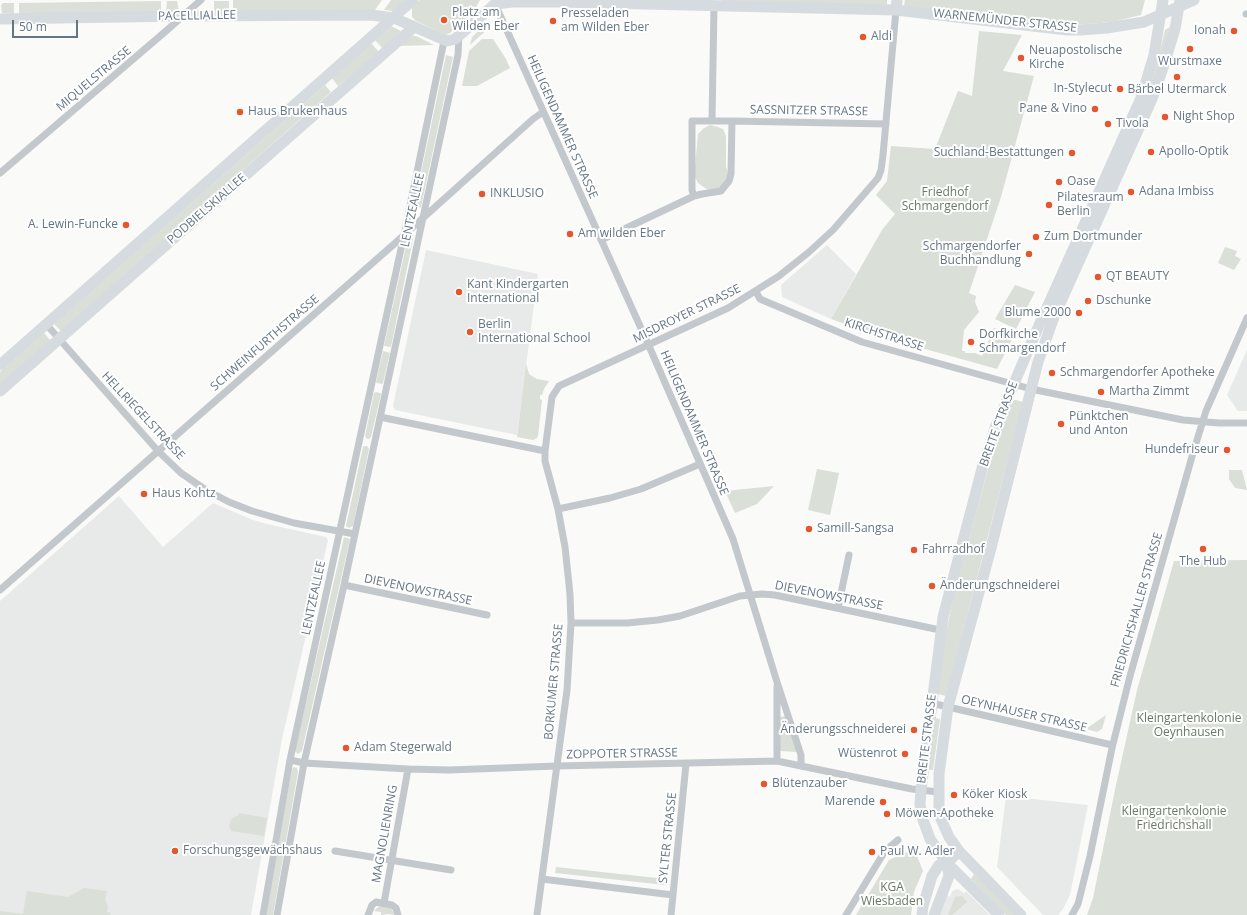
<!DOCTYPE html>
<html>
<head>
<meta charset="utf-8">
<style>
  body { margin:0 }
  #map { position:relative; width:1247px; height:915px; overflow:hidden; background:#fafaf8; font-family:"Open Sans",sans-serif }
  canvas { display:block }
  .scale { position:absolute; left:12px; top:20px; width:66px; height:18px; box-sizing:border-box; border:2px solid #657683; border-top:0; padding-left:5px; font-size:12px; line-height:14px; white-space:nowrap; color:#657683; -webkit-text-stroke:3px #fff; paint-order:stroke }
</style>
</head>
<body>
<div id="map">
<canvas width="1247" height="915"></canvas>
<div class="scale">50 m</div>
</div>
<script>
const ctx = document.querySelector('canvas').getContext('2d');
ctx.lineJoin = 'round';
function fill(path, color) {
  ctx.fillStyle = color;
  ctx.fill(path, 'evenodd');
}
function poly(rows) {
  const path = new Path2D();
  for (const r of rows) {
    path.moveTo(r[0], r[1]);
    for (let i = 2; i < r.length; i += 2) path.lineTo(r[i], r[i + 1]);
  }
  return path;
}
function strokePath(path, color, width, dash) {
  ctx.strokeStyle = color;
  ctx.lineWidth = width;
  ctx.lineCap = dash ? 'butt' : 'round';
  ctx.setLineDash(dash || []);
  ctx.stroke(path);
}
function write(font, color, halo, rows, align = 'center') {
  ctx.font = font + ' "Open Sans",sans-serif';
  ctx.lineWidth = 4;
  ctx.setLineDash([]);
  ctx.textBaseline = 'middle';
  ctx.strokeStyle = halo;
  ctx.fillStyle = color;
  for (const [text, x, y, turn = 0] of rows) {
    ctx.save();
    ctx.translate(x, y);
    ctx.rotate((+turn || 0) * Math.PI / 180);
    ctx.textAlign = isNaN(turn) ? turn : align;
    if (halo) ctx.strokeText(text, 0, 0);
    ctx.fillText(text, 0, 0);
    ctx.restore();
  }
}
fill(poly([
  [827,245,856,274,831,319,782,297,781,285],
  [426,250,538,274,517,435,395,410,393,406],
  [1247,350,1247,411,1238,411,1227,395],
  [119,496,163,547,213,503,253,520,267,524,326,537,328,540,282,739,251,915,0,915,0,601],
  [1006,796,1088,805,1070,895,1063,909,1058,915,1043,915,997,867],
  [958,889,964,893,966,891,990,915,939,915,947,895,950,897,952,891]
]), '#e8e9e9');
fill(poly([
  [233,0,382,0,375,10,233,11],
  [391,0,405,0,393,11,384,10],
  [420,0,480,0,474,11,450,33,446,35,416,21,412,17,412,7],
  [721,0,887,0,887,7,721,2],
  [905,0,1145,0,1141,15,1112,22,1076,25,1050,24,904,6],
  [161,1,161,12,19,14,19,3],
  [167,1,177,1,179,11,166,12],
  [214,1,229,1,229,11,214,11],
  [3,3,14,3,14,14,2,13,1,5],
  [485,25,490,25,491,26,470,45,472,37],
  [391,26,401,31,383,49,375,40],
  [1170,27,1148,101,1148,92,1157,64,1165,30],
  [979,31,1022,35,1003,71,1034,76,1001,197,969,293,976,296,975,302,979,312,964,330,962,351,965,351,965,353,975,353,982,356,994,328,1013,337,997,369,882,337,831,319,882,230,895,214,876,195,887,181,891,146,935,149,958,91,972,96],
  [412,36,416,36,434,45,398,46],
  [482,39,493,39,506,59,510,68,477,86,462,86,469,51],
  [371,43,379,52,338,86,332,78],
  [446,55,453,57,421,207,419,208,414,206],
  [325,85,331,92,61,331,54,324],
  [710,125,718,127,723,129,726,136,726,167,728,173,725,182,718,189,709,190,705,188,698,183,695,177,695,166,698,134,704,128],
  [408,237,413,238,413,239,391,347,384,346],
  [1225,247,1237,251,1235,256,1241,259,1234,270,1218,263],
  [1015,285,1035,292,1016,329,995,319],
  [44,333,51,341,0,385,0,372],
  [383,351,390,353,383,383,382,384,377,383,376,382],
  [526,364,529,374,532,376,537,379,549,381,544,389,542,395,540,395,540,399,542,400,538,436,537,438,533,440,517,437],
  [376,392,380,393,381,394,371,437,369,439,367,439,365,436,374,393],
  [1012,399,1023,402,946,696,938,694,945,638,952,603,994,446],
  [364,446,367,446,369,449,353,526,349,528,346,526,363,447],
  [817,469,839,473,830,515,808,510],
  [1229,470,1242,470,1247,490,1235,488,1229,479],
  [774,486,757,504,735,513,725,491],
  [344,537,350,539,302,751,298,754,295,751],
  [1247,560,1247,915,1087,915,1093,898,1116,785,1137,690,1174,561],
  [1106,715,1102,729,1097,732,1086,729],
  [786,716,797,752,780,751,779,717],
  [935,718,940,719,933,770,928,770],
  [294,767,297,768,298,772,273,915,266,915,292,769],
  [239,813,267,818,264,836,231,831,229,825,231,820,234,817,238,816],
  [909,851,915,851,923,871,914,892,911,915,856,915,889,860],
  [556,867,666,879,665,885,555,873],
  [974,874,1014,915,1006,915,971,879],
  [84,888,107,891,105,900,108,906,107,912,111,913,110,915,0,915,0,911,23,914,27,891,68,897],
  [962,896,967,902,952,915,948,915,955,897],
  [381,906,391,908,395,915,388,914,381,915,381,912,374,911,378,907]
]), '#dadfd7');
strokePath(poly([
  [495,4,649,346,733,539,777,682,801,755,801,765],
  [1246,14,1247,14],
  [692,121,732,121,731,174,729,181,721,191,702,194,694,196,692,190,692,121],
  [712,121,714,6],
  [732,121,886,124],
  [0,173,166,31,201,0],
  [601,240,694,196],
  [756,292,760,299,767,302,862,342,1031,389,1183,420,1219,423,1247,423],
  [46,324,158,451,181,473,206,490,229,502,252,511,294,523,355,534],
  [380,417,545,451,552,397,559,386,728,308,779,276,809,252,833,230,878,178,881,170,883,155,896,10],
  [558,509,610,498,641,489,700,464],
  [344,585,487,615],
  [0,590,393,245,533,119,543,112],
  [838,608,849,555],
  [571,623,627,623,658,620,680,616,740,596,762,594,775,595,940,630],
  [777,686,777,761],
  [931,703,1112,745],
  [290,760,304,763,408,769,449,770,557,766,777,761,912,789,938,792],
  [335,851,451,870],
  [542,879,673,895],
  [384,903,408,769],
  [263,915,290,760,404,235,444,41],
  [277,915,304,763,344,585,458,55,459,35],
  [368,915,372,905,376,902,392,905,396,908,398,915],
  [537,915,567,690,571,623,570,594,565,547,558,509,545,461,545,451],
  [671,915,686,764],
  [846,915,885,851,898,840],
  [1072,915,1078,904,1090,856,1112,748,1130,676,1193,453,1206,411,1247,318]
]), '#c3c8cc', 7);
strokePath(poly([
  [495,4,513,2,561,2,896,10,1067,30,1080,30,1107,28,1144,22,1194,0],
  [896,10,897,0],
  [0,19,183,16,371,15,394,18,447,41,455,39,495,4],
  [0,365,413,0],
  [0,391,414,27],
  [922,915,923,906,932,876,939,865,947,863,959,851],
  [934,915,949,876,947,863],
  [999,915,947,863,930,839,922,817,920,804,921,790,943,617,983,465,995,428,1033,339,1141,98,1154,55,1163,0],
  [1021,915,959,851,949,837,941,819,939,809,939,774,948,707,991,548,1038,362,1054,317,1152,99,1163,68,1175,29,1180,0]
]), '#d6dbdf', 11);
for (const [x, y, r, color] of [
  [444,20,4,"#e4572e"],
  [553,21,4,"#e4572e"],
  [1234,31,4,"#e4572e"],
  [863,37,4,"#e4572e"],
  [1190,49,4,"#e4572e"],
  [1021,58,4,"#e4572e"],
  [1177,77,4,"#e4572e"],
  [1120,89,4,"#e4572e"],
  [1095,109,4,"#e4572e"],
  [240,112,4,"#e4572e"],
  [1165,117,4,"#e4572e"],
  [1108,124,4,"#e4572e"],
  [1151,152,4,"#e4572e"],
  [1072,153,4,"#e4572e"],
  [1059,182,4,"#e4572e"],
  [1131,192,4,"#e4572e"],
  [482,194,4,"#e4572e"],
  [1049,205,4,"#e4572e"],
  [126,225,4,"#e4572e"],
  [570,234,4,"#e4572e"],
  [1036,237,4,"#e4572e"],
  [1029,254,4,"#e4572e"],
  [1098,277,4,"#e4572e"],
  [459,292,4,"#e4572e"],
  [1088,301,4,"#e4572e"],
  [1079,313,4,"#e4572e"],
  [470,332,4,"#e4572e"],
  [971,342,4,"#e4572e"],
  [1052,373,4,"#e4572e"],
  [1101,392,4,"#e4572e"],
  [1061,424,4,"#e4572e"],
  [1227,450,4,"#e4572e"],
  [144,494,4,"#e4572e"],
  [809,529,4,"#e4572e"],
  [1203,549,4,"#e4572e"],
  [914,550,4,"#e4572e"],
  [932,586,4,"#e4572e"],
  [914,730,4,"#e4572e"],
  [346,748,4,"#e4572e"],
  [905,754,4,"#e4572e"],
  [764,784,4,"#e4572e"],
  [954,795,4,"#e4572e"],
  [883,802,4,"#e4572e"],
  [887,814,4,"#e4572e"],
  [175,851,4,"#e4572e"],
  [872,852,4,"#e4572e"]
]) {
  const dot = new Path2D();
  dot.arc(x, y, r, 0, 2 * Math.PI);
  ctx.fillStyle = color;
  ctx.fill(dot);
  strokePath(dot, '#fff', 1.5);
}
write('12px', '#657683', '#fff', [
  ["Platz am",452,13],
  ["Wilden Eber",452,27],
  ["Presseladen",561,14],
  ["am Wilden Eber",561,28],
  ["Ionah",1226,31,"right"],
  ["Aldi",871,37],
  ["Neuapostolische",1029,51],
  ["Kirche",1029,65],
  ["Wurstmaxe",1190,62,"center"],
  ["In-Stylecut",1112,89,"right"],
  ["Bärbel Utermarck",1177,90,"center"],
  ["Pane & Vino",1087,109,"right"],
  ["Haus Brukenhaus",248,112],
  ["Night Shop",1173,117],
  ["Tivola",1116,124],
  ["Apollo-Optik",1159,152],
  ["Suchland-Bestattungen",1064,153,"right"],
  ["Oase",1067,182],
  ["Adana Imbiss",1139,192],
  ["INKLUSIO",490,194],
  ["Pilatesraum",1057,198],
  ["Berlin",1057,212],
  ["A. Lewin-Funcke",118,225,"right"],
  ["Am wilden Eber",578,234],
  ["Zum Dortmunder",1044,237],
  ["Schmargendorfer",1021,247,"right"],
  ["Buchhandlung",1021,261,"right"],
  ["QT BEAUTY",1106,277],
  ["Kant Kindergarten",467,285],
  ["International",467,299],
  ["Dschunke",1096,301],
  ["Blume 2000",1071,313,"right"],
  ["Berlin",478,325],
  ["International School",478,339],
  ["Dorfkirche",979,335],
  ["Schmargendorf",979,349],
  ["Schmargendorfer Apotheke",1060,373],
  ["Martha Zimmt",1109,392],
  ["Pünktchen",1069,417],
  ["und Anton",1069,431],
  ["Hundefriseur",1219,450,"right"],
  ["Haus Kohtz",152,494],
  ["Samill-Sangsa",817,529],
  ["Fahrradhof",922,550],
  ["The Hub",1203,562,"center"],
  ["Änderungschneiderei",940,586],
  ["Änderungsschneiderei",906,730,"right"],
  ["Adam Stegerwald",354,748],
  ["Wüstenrot",897,754,"right"],
  ["Blütenzauber",772,784],
  ["Köker Kiosk",962,795],
  ["Marende",875,802,"right"],
  ["Möwen-Apotheke",895,814],
  ["Forschungsgewächshaus",183,851],
  ["Paul W. Adler",880,852]
], 'left');
write('12px', '#657683', '#fff', [
  ["PACELLIALLEE",197,16,-1],
  ["WARNEMÜNDER STRASSE",1005,21,6],
  ["MIQUELSTRASSE",94,79,-40],
  ["SASSNITZER STRASSE",809,111,1],
  ["HEILIGENDAMMER STRASSE",562,127,66],
  ["PODBIELSKIALLEE",207,209,-41],
  ["LENTZEALLEE",413,210,-78],
  ["MISDROYER STRASSE",687,314,-26],
  ["KIRCHSTRASSE",884,335,18],
  ["SCHWEINFURTHSTRASSE",265,343,-41],
  ["HELLRIEGELSTRASSE",143,416,47],
  ["HEILIGENDAMMER STRASSE",694,423,67],
  ["BREITE STRASSE",999,424,-70],
  ["DIEVENOWSTRASSE",418,590,12],
  ["DIEVENOWSTRASSE",829,596,11],
  ["LENTZEALLEE",314,598,-78],
  ["FRIEDRICHSHALLER STRASSE",1137,610,-74],
  ["BORKUMER STRASSE",554,682,-85],
  ["OEYNHAUSER STRASSE",1024,714,13],
  ["BREITE STRASSE",927,739,-83],
  ["ZOPPOTER STRASSE",622,754,-1],
  ["MAGNOLIENRING",385,834,-80],
  ["SYLTER STRASSE",668,838,-84]
]);
write('12px', '#687a64', '#fff', [
  ["Friedhof",945,193],
  ["Schmargendorf",945,207],
  ["Kleingartenkolonie",1189,719],
  ["Oeynhausen",1189,733],
  ["Kleingartenkolonie",1174,812],
  ["Friedrichshall",1174,826],
  ["KGA",892,888],
  ["Wiesbaden",892,902]
]);
</script>
</body>
</html>
